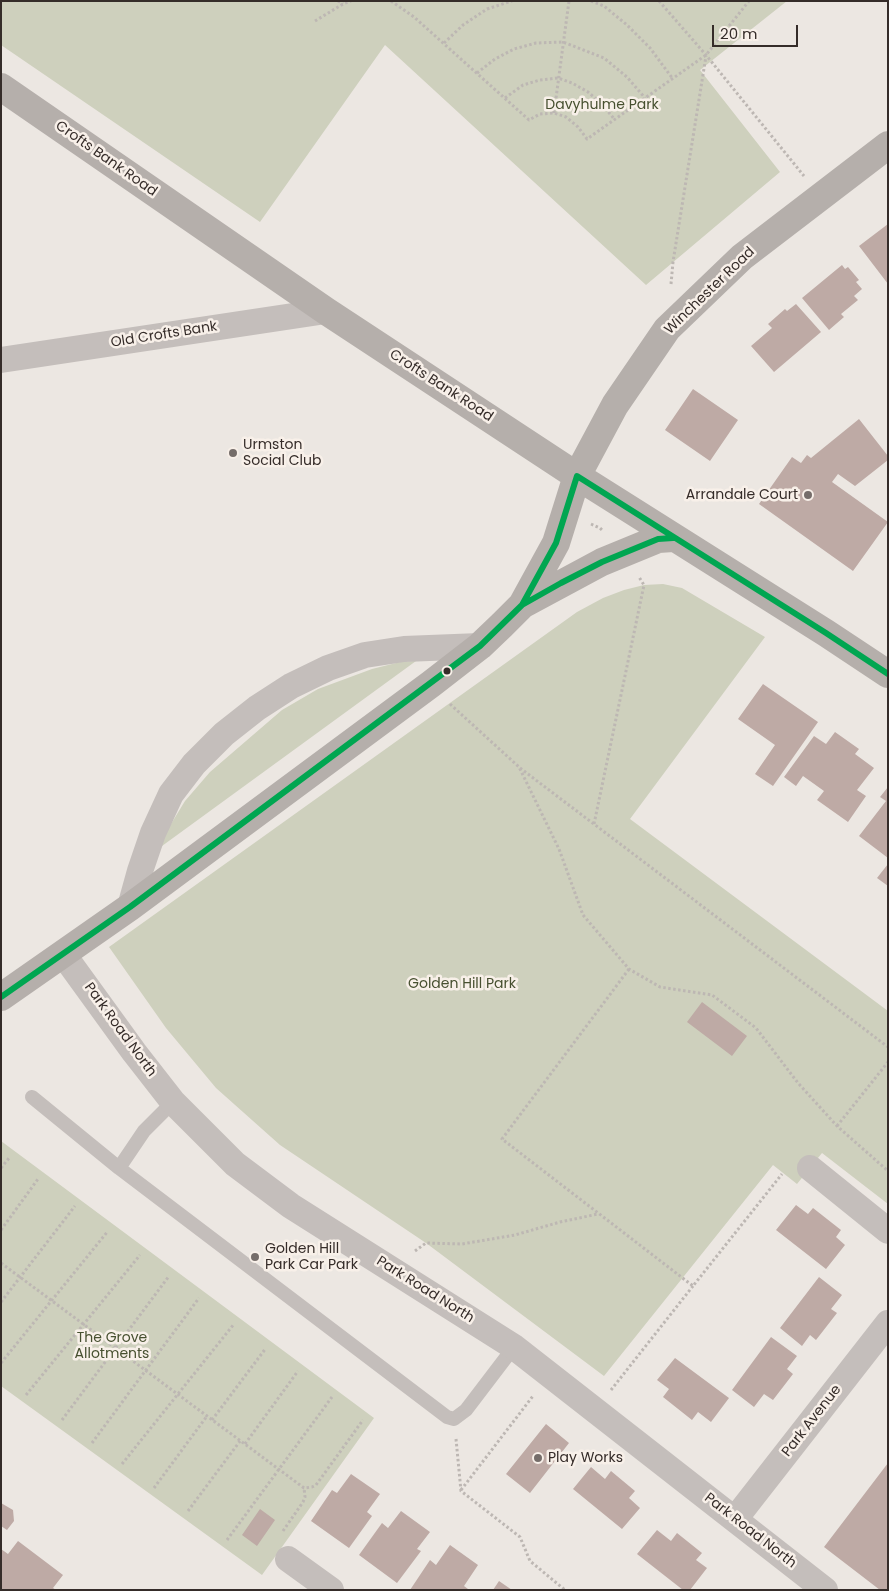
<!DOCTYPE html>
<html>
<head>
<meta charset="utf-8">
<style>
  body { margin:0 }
  #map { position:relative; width:889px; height:1591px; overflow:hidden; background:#ece7e2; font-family:Poppins,sans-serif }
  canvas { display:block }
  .frame { position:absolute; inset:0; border:2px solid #352c29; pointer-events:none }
  .scale { position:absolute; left:712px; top:25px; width:86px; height:22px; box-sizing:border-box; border:2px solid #352c29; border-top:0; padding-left:6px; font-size:15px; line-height:18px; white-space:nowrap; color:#352c29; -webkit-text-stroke:4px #f8f0e9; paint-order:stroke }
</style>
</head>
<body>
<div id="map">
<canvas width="889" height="1591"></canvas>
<div class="frame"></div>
<div class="scale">20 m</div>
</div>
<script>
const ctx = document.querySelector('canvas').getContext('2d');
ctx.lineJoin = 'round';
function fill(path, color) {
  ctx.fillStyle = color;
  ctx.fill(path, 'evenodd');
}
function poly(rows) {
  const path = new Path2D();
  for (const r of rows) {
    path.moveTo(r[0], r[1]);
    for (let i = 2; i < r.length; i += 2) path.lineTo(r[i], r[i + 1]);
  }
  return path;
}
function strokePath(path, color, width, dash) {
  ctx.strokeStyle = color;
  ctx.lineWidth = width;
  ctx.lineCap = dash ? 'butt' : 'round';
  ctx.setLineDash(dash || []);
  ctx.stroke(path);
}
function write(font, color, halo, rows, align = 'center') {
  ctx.font = font + ' Poppins,sans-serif';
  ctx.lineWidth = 5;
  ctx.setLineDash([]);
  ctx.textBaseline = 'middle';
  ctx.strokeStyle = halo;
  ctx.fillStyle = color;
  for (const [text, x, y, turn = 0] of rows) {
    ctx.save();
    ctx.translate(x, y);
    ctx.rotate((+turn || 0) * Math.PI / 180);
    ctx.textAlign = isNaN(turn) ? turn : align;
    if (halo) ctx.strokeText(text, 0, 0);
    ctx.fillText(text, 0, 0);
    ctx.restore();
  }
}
fill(poly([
  [1,1,787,1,700,70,780,172,646,285,385,45,260,222,1,45],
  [663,584,682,588,765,637,630,819,888,1011,888,1204,822,1153,797,1184,773,1165,604,1376,426,1243,280,1145,216,1088,166,1028,109,947,577,612,603,598,624,590,644,585],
  [416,661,162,846,160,842,185,801,210,772,282,710,318,689,372,669,400,662],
  [1,1141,374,1418,262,1575,1,1386]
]), '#ced0bd');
fill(poly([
  [888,224,888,284,859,246],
  [842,265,845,269,848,267,859,280,856,282,862,289,854,296,858,300,841,314,844,317,829,330,802,298],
  [796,304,821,332,774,372,751,346,772,328,768,324,785,309,787,311],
  [693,389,738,420,710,461,665,430],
  [859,419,888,456,888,460,855,486,838,474,832,482,888,522,853,571,759,504,792,457,801,463,807,455,811,458],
  [763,684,818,722,773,786,755,774,775,745,738,719],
  [835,732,859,749,855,754,874,768,857,790,866,796,848,822,817,800,824,791,803,776,796,786,784,777,814,736,826,744],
  [888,787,888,858,859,836,886,801,880,797],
  [888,864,888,886,877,878],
  [702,1002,747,1036,732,1056,687,1022],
  [796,1205,808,1214,813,1208,841,1230,836,1237,845,1245,826,1269,776,1230],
  [819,1277,842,1295,831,1309,837,1313,816,1340,810,1335,802,1346,780,1328],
  [771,1337,797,1356,787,1369,793,1374,773,1400,764,1394,754,1407,732,1390],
  [675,1358,729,1398,711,1422,698,1412,692,1420,663,1397,669,1389,657,1380],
  [546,1424,569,1443,530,1493,506,1474],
  [888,1463,888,1590,880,1590,824,1547],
  [591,1467,605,1479,611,1471,635,1491,629,1498,640,1508,622,1529,573,1489],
  [351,1474,380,1494,367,1512,372,1516,349,1548,311,1521,332,1490,337,1493],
  [1,1503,13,1510,14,1521,7,1530,1,1526],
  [260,1509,275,1520,257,1546,242,1535],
  [401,1511,430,1532,417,1549,421,1551,397,1583,359,1555,382,1523,388,1528],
  [657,1530,671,1541,677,1533,702,1553,696,1560,707,1568,690,1590,683,1590,637,1554],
  [18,1541,63,1575,53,1588,56,1590,1,1590,1,1549,8,1554],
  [450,1545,478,1565,464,1586,468,1589,467,1590,410,1590,430,1560,436,1565],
  [499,1581,512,1590,493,1590]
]), '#beaaa5');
strokePath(poly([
  [338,1,343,4],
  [391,1,414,17,529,120,540,114,554,113,566,117,578,127,587,139,706,55,749,1],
  [591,1,604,6,627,25,650,48,673,79],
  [659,1,706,55,804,176],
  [315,21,343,4,351,1],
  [444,43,463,25,487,9,512,1],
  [477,73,495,59,514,49,536,43,563,42,604,58,627,77,645,98],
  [505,98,523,85,540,80,558,78,572,83,588,92,602,104,615,120],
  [554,113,569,1],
  [671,284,673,262,706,56],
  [591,524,600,528,603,531],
  [450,704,519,767,559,849,583,915,629,969,660,987,712,995,756,1028,798,1083,837,1126,888,1171],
  [520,768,888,1047],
  [594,824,644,585,639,577],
  [629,969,502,1139,693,1286,782,1174],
  [837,1126,888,1062],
  [1,1168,9,1158],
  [1,1230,38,1179],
  [415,1251,426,1243,462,1244,515,1235,560,1222,598,1214],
  [1,1263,304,1488,312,1487,316,1485,363,1420],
  [1,1302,75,1206],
  [1,1363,108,1231],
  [611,1390,693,1286],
  [26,1395,140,1255],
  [62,1420,169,1276],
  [212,1420,266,1348],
  [456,1439,461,1491,520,1537,530,1561,565,1590],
  [92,1443,199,1298],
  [245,1444,298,1371],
  [122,1464,234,1324],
  [154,1488,207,1416],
  [461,1490,533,1396],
  [188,1511,240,1441],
  [283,1531,303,1502,305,1497,304,1488],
  [227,1540,332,1397]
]), '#bdb7b3', 3, [2.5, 2.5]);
strokePath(poly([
  [32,1097,119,1168,447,1417,454,1419,466,1410,514,1347],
  [119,1168,144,1131,173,1102]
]), '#c4bebb', 14);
strokePath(poly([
  [1,360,326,311],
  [130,907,140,871,153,833,171,794,194,764,224,734,257,708,291,686,328,668,365,655,404,649,480,646],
  [63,954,134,1052,173,1102,235,1164,291,1206,514,1347,825,1590],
  [810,1168,888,1231],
  [735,1519,888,1323],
  [288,1559,331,1590]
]), '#c4bebb', 26);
strokePath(poly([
  [1,87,326,311,577,476,826,633,888,674],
  [522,605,602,562,658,539,673,538],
  [1,997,130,907,431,684,480,646,502,625,522,605,556,543,577,476,615,405,667,329,742,257,888,145]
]), '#b5afab', 28);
strokePath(poly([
  [518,609,522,605,561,583,602,562,658,539,673,538],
  [1,997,130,907,480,646,522,605,556,543,577,476,826,633,888,674]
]), '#00a651', 6);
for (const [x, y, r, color] of [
  [233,453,5,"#756d6a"],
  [808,495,5,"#756d6a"],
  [447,671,4.5,"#352c29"],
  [255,1257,5,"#756d6a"],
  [538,1458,5,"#756d6a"]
]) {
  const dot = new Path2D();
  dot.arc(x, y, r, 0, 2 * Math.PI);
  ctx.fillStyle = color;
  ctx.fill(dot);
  strokePath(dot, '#f8f0e9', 2);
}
write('14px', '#475030', '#f8f0e9', [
  ["Davyhulme Park",602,105],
  ["Golden Hill Park",462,984],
  ["The Grove",112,1338],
  ["Allotments",112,1354]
]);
write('14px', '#352c29', '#f8f0e9', [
  ["Crofts Bank Road",106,159,35],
  ["Winchester Road",710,291,-44],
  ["Old Crofts Bank",164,335,-9],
  ["Crofts Bank Road",441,386,33],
  ["Park Road North",120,1030,54],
  ["Park Road North",425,1290,32],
  ["Park Avenue",812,1421,-52],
  ["Park Road North",750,1531,38]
]);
write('14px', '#352c29', '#f8f0e9', [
  ["Urmston",243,445],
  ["Social Club",243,461],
  ["Arrandale Court",798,495,"right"],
  ["Golden Hill",265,1249],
  ["Park Car Park",265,1265],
  ["Play Works",548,1458]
], 'left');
</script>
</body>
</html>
